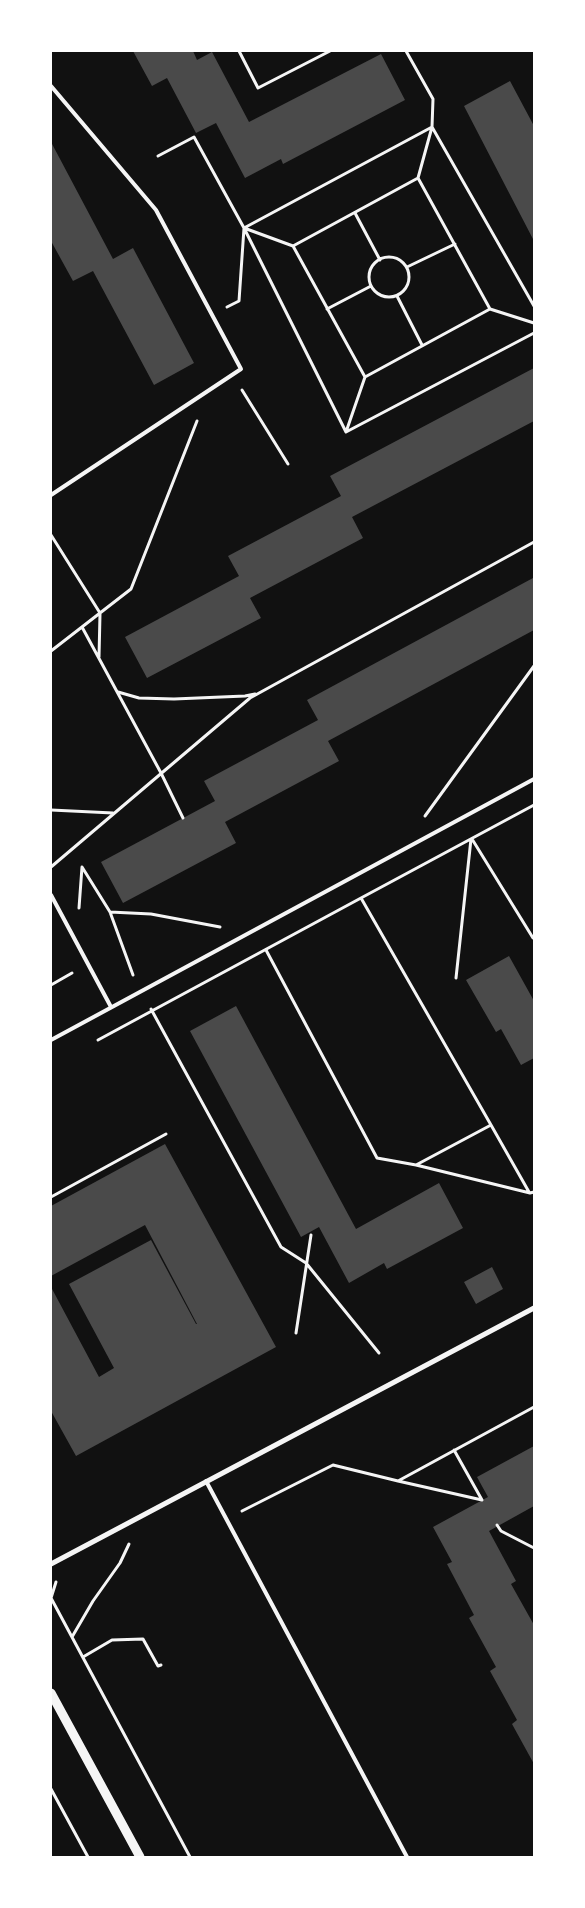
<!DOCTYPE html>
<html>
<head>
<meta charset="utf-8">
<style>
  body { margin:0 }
  #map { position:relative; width:585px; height:1908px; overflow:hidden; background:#111; font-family:Lato,sans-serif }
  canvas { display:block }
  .frame { position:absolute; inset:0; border:52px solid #fff; pointer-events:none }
</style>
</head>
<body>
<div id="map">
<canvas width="585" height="1908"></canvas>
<div class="frame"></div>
</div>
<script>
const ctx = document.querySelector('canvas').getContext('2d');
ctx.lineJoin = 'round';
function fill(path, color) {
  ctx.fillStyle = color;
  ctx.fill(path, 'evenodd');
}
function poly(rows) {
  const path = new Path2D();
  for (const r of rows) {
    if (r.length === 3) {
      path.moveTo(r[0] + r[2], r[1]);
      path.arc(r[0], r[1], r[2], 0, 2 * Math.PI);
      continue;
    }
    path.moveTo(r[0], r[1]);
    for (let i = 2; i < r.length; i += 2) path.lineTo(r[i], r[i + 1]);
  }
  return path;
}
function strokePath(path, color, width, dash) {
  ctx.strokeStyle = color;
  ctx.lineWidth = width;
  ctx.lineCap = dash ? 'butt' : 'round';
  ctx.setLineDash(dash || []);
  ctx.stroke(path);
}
fill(poly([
  [133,51,193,51,197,60,212,52,249,122,381,54,405,100,283,164,281,159,245,178,216,123,196,133,167,78,152,86],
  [510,81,534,126,534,241,464,106],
  [51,142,113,259,133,248,194,363,154,385,93,271,73,281,51,241],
  [534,368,534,421,352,517,363,538,250,598,261,618,147,678,125,637,239,576,228,556,341,496,330,476],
  [533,578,534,630,328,741,339,761,225,822,236,843,123,903,101,862,215,801,204,781,318,720,307,700],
  [509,956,534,1001,534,1058,521,1065,501,1029,496,1032,466,980],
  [236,1006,356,1229,439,1183,463,1228,387,1269,384,1263,349,1283,319,1227,301,1237,190,1031],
  [165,1144,276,1347,76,1456,51,1411,51,1287,99,1377,114,1368,69,1284,151,1240,196,1324,197,1324,145,1225,51,1276,51,1206],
  [492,1267,503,1289,476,1304,464,1282],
  [534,1446,534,1506,489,1531,516,1581,511,1584,534,1625,534,1764,512,1724,517,1720,490,1671,496,1667,469,1618,474,1615,447,1564,452,1562,433,1527,488,1497,477,1477]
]), '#4a4a4a');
strokePath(poly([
  [239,51,258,88,330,51],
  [406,51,433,99,432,127,534,306],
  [158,156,194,137,244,228,346,432,365,377,490,309,418,178,293,246,365,377],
  [355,213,380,260],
  [293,246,244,228,432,127,418,178],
  [389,277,20],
  [407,267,455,244],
  [397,296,422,345],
  [227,307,239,301,244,228],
  [327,309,371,286],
  [490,309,534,323],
  [242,390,288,464],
  [346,432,534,333],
  [51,535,100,613,131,589,197,421],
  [82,627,161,773,183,818],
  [51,651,100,613],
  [99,657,100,614],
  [118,692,139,698,174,699,245,696,255,694],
  [51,810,113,813],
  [425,816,534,666],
  [472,839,533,938],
  [51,867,250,698,534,542],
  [361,898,534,805],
  [79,908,82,867,110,912,133,975],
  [110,912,151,914,220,927],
  [266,950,377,1158,416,1165],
  [456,978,471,839],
  [51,985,72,973],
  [151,1009,281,1247,306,1263,379,1353],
  [98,1040,361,898,491,1125,416,1165,530,1193,534,1192],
  [491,1125,529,1192],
  [51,1197,166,1134],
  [296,1333,311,1235],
  [454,1450,482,1500],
  [398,1481,482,1500],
  [242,1511,333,1465,398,1481,534,1407],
  [497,1525,501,1531,534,1548],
  [51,1598,190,1857],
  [51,1598,56,1582],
  [72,1637,93,1601,120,1563,129,1544],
  [83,1657,112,1640,143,1639,158,1666,161,1665],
  [51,1789,88,1857]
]), '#f5f5f5', 3);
strokePath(poly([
  [51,86,156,210,241,369,51,495],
  [51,895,111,1007],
  [51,1040,534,779],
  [206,1481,407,1857]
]), '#f5f5f5', 4);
strokePath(poly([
  [51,1564,534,1308]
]), '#f5f5f5', 5);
strokePath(poly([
  [51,1693,140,1857]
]), '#f5f5f5', 9);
</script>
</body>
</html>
